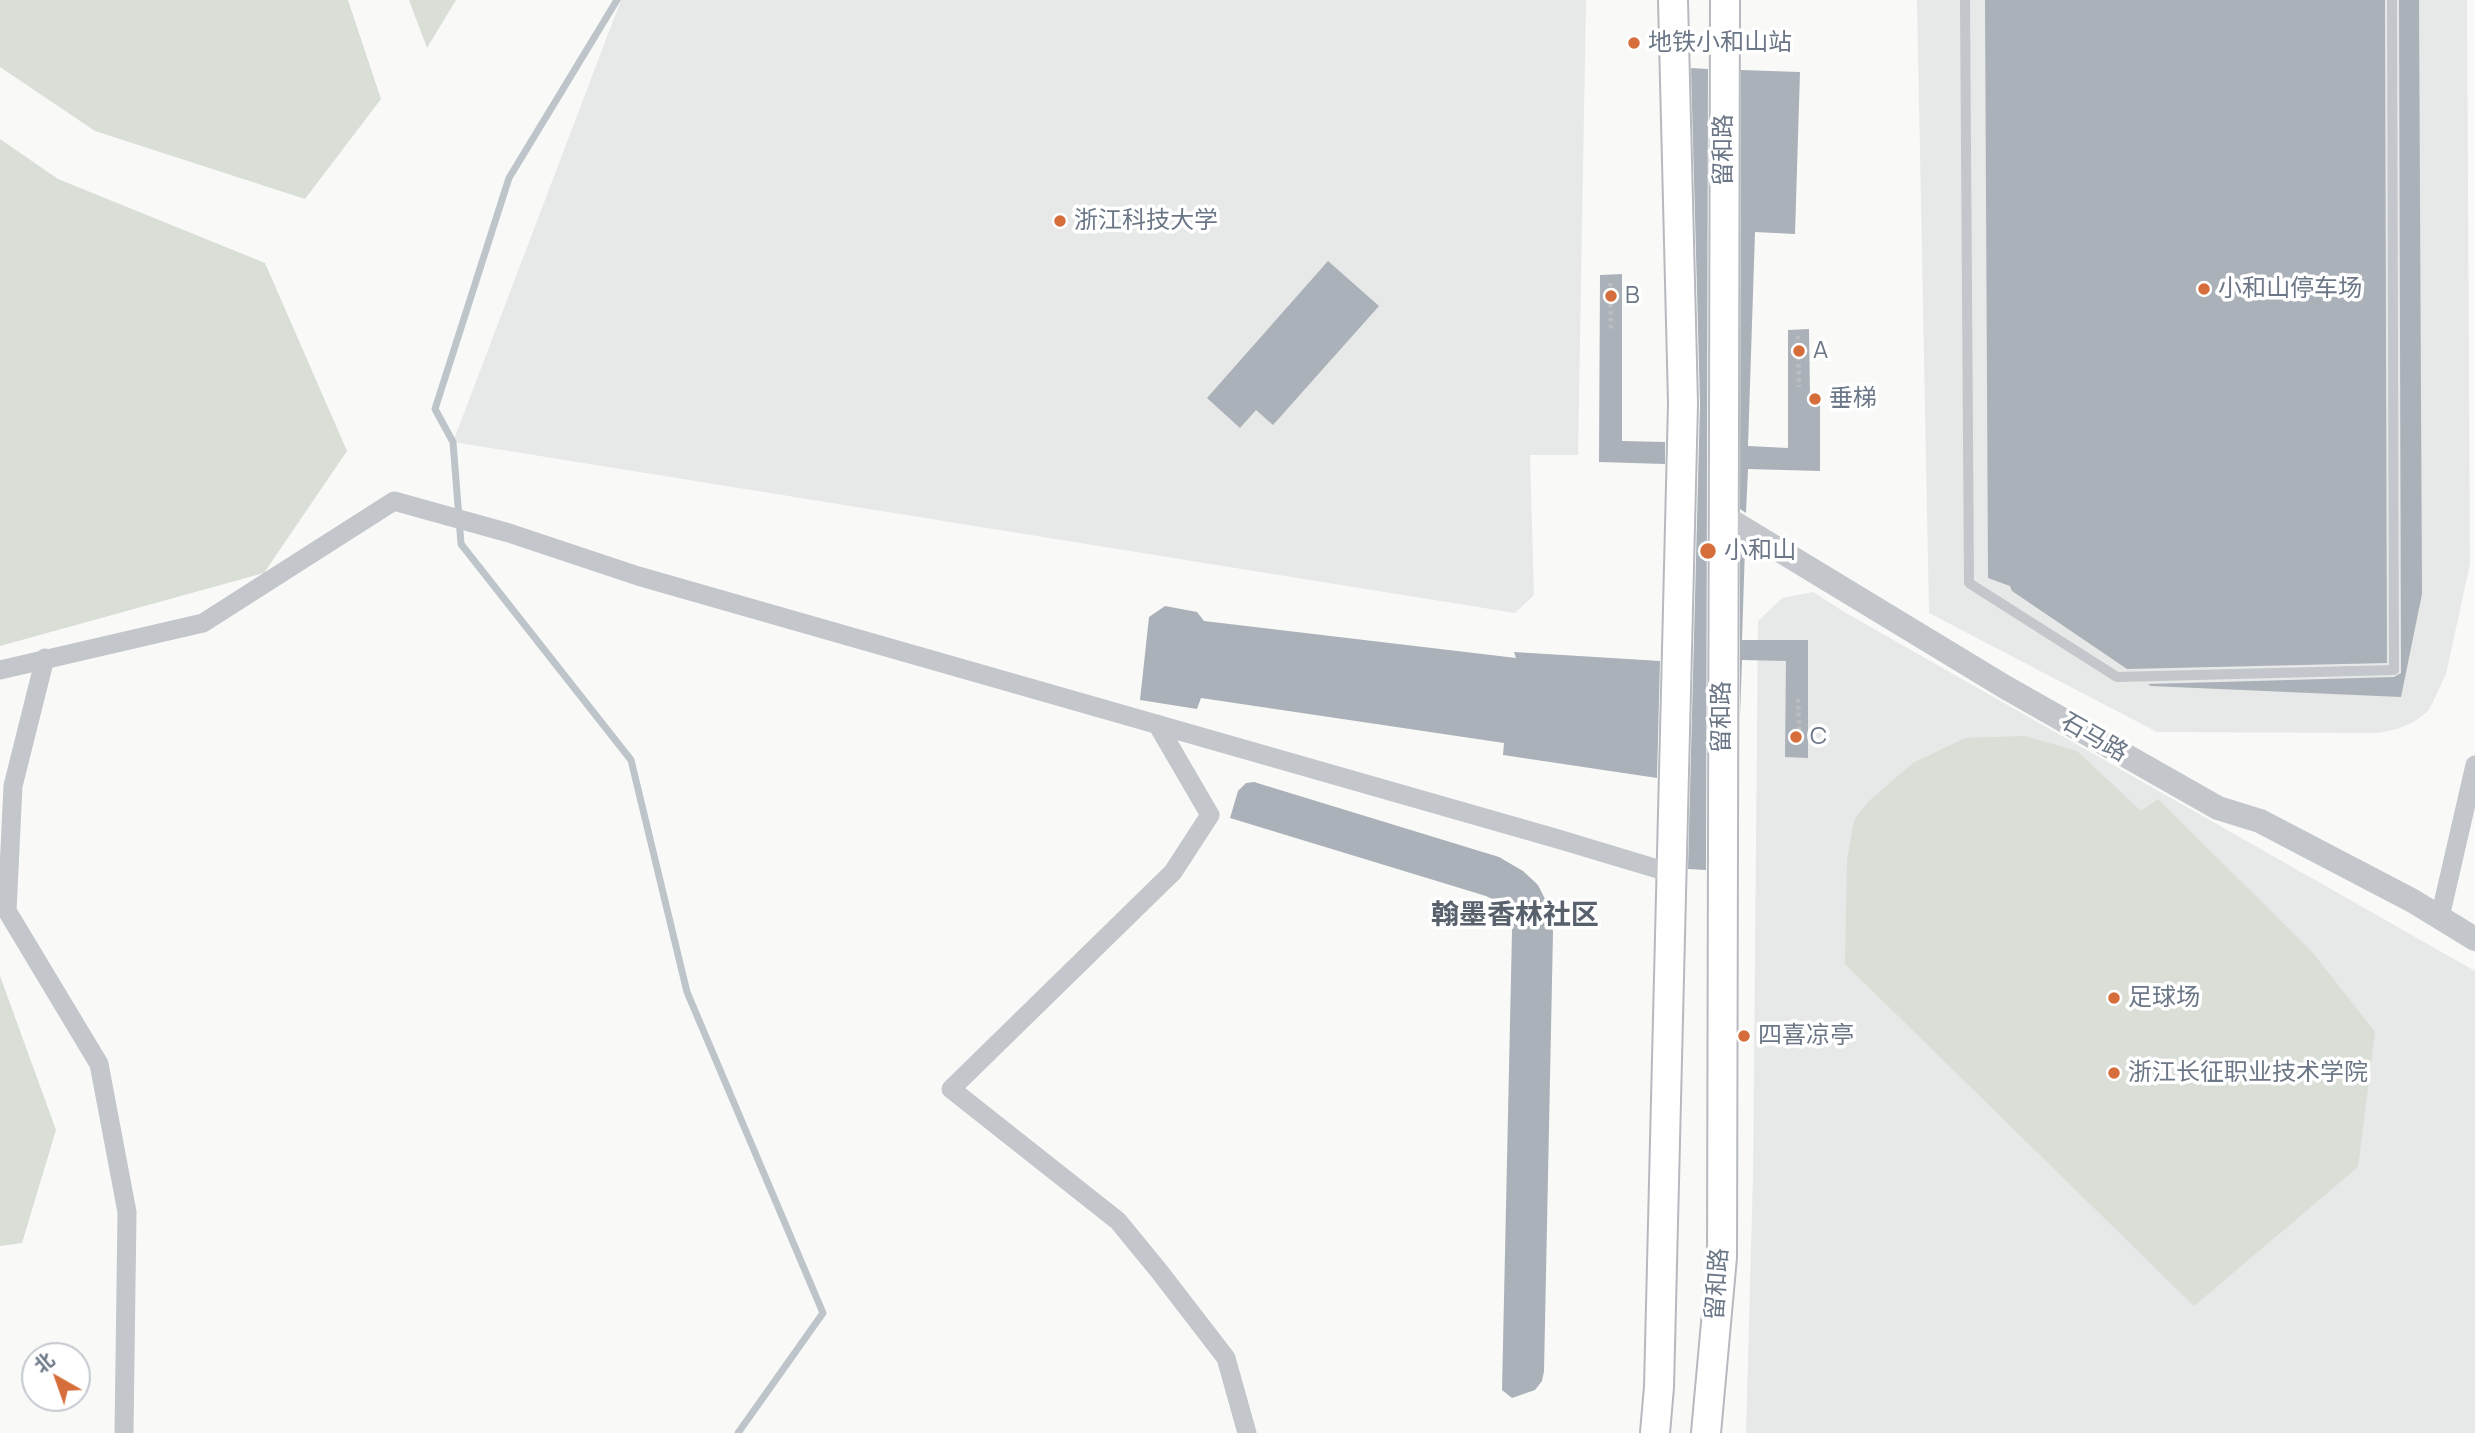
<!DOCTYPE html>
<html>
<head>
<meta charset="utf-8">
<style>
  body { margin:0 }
  #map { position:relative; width:2475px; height:1433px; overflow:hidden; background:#f9f9f8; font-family:Manrope,"Noto Sans SC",sans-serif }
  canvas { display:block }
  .north { position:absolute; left:21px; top:1342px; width:70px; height:70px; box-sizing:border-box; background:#fff; border:2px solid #c4c9cf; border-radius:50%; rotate:320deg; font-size:19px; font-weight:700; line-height:28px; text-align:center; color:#6b7786 }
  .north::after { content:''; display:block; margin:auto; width:24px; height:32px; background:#d66e3b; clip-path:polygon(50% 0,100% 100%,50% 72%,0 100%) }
</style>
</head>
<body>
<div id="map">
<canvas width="2475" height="1433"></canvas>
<div class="north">北</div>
</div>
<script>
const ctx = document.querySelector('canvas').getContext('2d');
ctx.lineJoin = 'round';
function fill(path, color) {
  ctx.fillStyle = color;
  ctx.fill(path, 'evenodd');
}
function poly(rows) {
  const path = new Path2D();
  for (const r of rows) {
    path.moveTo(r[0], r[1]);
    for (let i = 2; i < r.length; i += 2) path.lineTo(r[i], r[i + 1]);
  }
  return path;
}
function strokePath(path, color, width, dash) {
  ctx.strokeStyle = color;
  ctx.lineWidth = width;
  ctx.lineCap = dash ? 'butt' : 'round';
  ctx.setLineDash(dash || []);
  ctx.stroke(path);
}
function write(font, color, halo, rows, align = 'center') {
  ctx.font = font + ' Manrope,"Noto Sans SC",sans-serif';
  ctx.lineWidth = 7;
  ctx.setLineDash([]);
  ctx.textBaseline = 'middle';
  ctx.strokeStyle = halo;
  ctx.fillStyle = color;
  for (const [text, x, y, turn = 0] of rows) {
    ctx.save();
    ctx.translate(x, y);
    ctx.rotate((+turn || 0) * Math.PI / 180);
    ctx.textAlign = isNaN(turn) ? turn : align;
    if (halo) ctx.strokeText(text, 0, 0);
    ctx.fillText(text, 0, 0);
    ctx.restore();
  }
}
fill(poly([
  [621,0,1586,0,1578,455,1530,455,1534,595,1515,613,453,442],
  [1917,0,2467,0,2470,564,2446,674,2429,710,2414,722,2397,729,2378,733,2157,732,1929,613],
  [1813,592,1846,613,2475,971,2475,1433,1746,1433,1753,1175,1758,621,1782,598]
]), '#e7e8e8');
fill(poly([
  [0,0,348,0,381,99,305,199,95,131,0,67],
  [409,0,456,0,427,48],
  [0,139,58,179,265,263,347,451,264,573,0,646],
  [2025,736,2077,751,2141,811,2158,799,2313,953,2375,1032,2358,1167,2194,1306,1845,964,1847,860,1854,820,1869,801,1913,763,1965,738],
  [0,976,56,1130,22,1243,0,1246]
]), '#d9ded7');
strokePath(poly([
  [617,0,509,178,435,409,453,442,461,544,631,760,687,992,823,1313,738,1433]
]), '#bdc5cb', 7);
fill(poly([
  [1985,0,2385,0,2387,663,2127,669,2012,591,2010,586,1988,578],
  [2399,0,2419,0,2422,594,2401,697,2151,686,2148,684,2394,677,2401,673],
  [1691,68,1708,69,1706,870,1688,869,1700,403],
  [1741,70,1800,72,1795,234,1755,232,1748,446,1788,448,1788,330,1809,329,1810,394,1820,394,1820,471,1748,469,1746,513,1740,509],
  [1328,261,1379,306,1273,425,1256,410,1240,428,1207,398],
  [1622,274,1622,441,1665,442,1665,464,1599,462,1600,275],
  [1740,544,1745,547,1742,640,1808,640,1808,758,1785,757,1786,661,1742,660,1740,716],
  [1165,606,1197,612,1204,621,1516,658,1514,652,1660,661,1657,778,1503,755,1504,743,1201,698,1197,709,1140,700,1149,617],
  [1254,782,1499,857,1523,871,1538,885,1549,907,1553,932,1544,1371,1542,1381,1535,1390,1512,1398,1502,1390,1512,931,1509,913,1498,902,1486,896,1230,818,1238,791,1246,783]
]), '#abb1b8');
const secondary = poly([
  [1655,1433,1659,1387,1683,403,1673,0],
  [1706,1433,1722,1257,1725,0]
]);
strokePath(secondary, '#b6babf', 32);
strokePath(poly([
  [1610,283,1611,331],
  [1798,336,1799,387],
  [1798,699,1800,748]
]), '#bbbdc0', 4.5, [3.5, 3.5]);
strokePath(poly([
  [1965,0,1969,583,2117,677,2394,670,2392,0]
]), '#c3c6ca', 10);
strokePath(poly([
  [45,658,13,786,7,911,99,1064,127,1212,124,1433],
  [0,670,203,623,394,501,509,533,638,576,1558,839,1671,873],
  [1157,724,1210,815,1173,872,951,1089,1118,1221,1159,1271,1226,1358,1247,1433],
  [2440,917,2475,765]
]), '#c3c6ca', 19);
strokePath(poly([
  [1723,516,2005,687,2218,808,2260,821,2413,901,2475,939]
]), '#c3c6ca', 24);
strokePath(secondary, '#fff', 28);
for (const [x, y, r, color] of [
  [1634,43,7,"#d66e3b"],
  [1060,221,7,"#d66e3b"],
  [2204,289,7,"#d66e3b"],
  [1611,296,7,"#d66e3b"],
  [1799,351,7,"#d66e3b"],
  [1815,399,7,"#d66e3b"],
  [1708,551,9,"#d66e3b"],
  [1796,737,7,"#d66e3b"],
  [2114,998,7,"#d66e3b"],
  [1744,1036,7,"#d66e3b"],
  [2114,1073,7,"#d66e3b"]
]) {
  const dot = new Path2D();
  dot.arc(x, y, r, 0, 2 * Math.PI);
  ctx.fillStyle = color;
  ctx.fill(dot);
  strokePath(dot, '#fff', 2.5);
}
write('24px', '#6b7786', '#fff', [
  ["地铁小和山站",1648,43],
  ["浙江科技大学",1074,221],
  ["小和山停车场",2218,289],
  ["B",1625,296],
  ["A",1813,351],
  ["垂梯",1829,399],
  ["小和山",1724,551],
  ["C",1810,737],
  ["足球场",2128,998],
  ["四喜凉亭",1758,1036],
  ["浙江长征职业技术学院",2128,1073]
], 'left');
write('24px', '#6b7786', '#fff', [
  ["留和路",1724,150,-90],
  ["留和路",1722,717,-90],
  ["石马路",2094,738,30],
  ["留和路",1718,1284,-86]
]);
write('bold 28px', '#58616c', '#fff', [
  ["翰墨香林社区",1515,916]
]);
</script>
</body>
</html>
